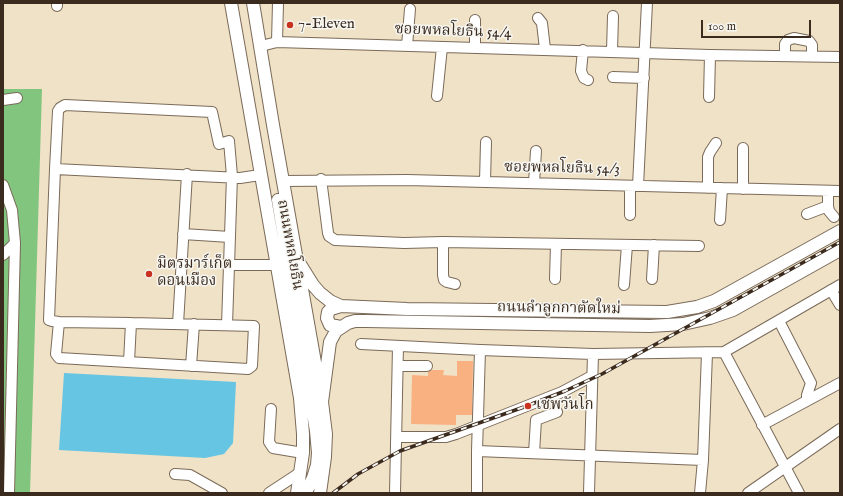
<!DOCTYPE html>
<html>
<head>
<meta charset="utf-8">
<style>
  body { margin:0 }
  #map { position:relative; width:843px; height:496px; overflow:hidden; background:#f0e2c7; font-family:"IM FELL English",serif }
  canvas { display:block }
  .frame { position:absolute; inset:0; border:4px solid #3b2a1e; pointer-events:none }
  .scale { position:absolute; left:701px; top:20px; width:110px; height:18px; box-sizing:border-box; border:2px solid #3b2a1e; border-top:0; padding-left:5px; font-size:12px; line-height:14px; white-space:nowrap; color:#3b2a1e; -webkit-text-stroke:3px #f6f6f2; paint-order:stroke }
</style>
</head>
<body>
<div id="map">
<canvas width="843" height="496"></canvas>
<div class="frame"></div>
<div class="scale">100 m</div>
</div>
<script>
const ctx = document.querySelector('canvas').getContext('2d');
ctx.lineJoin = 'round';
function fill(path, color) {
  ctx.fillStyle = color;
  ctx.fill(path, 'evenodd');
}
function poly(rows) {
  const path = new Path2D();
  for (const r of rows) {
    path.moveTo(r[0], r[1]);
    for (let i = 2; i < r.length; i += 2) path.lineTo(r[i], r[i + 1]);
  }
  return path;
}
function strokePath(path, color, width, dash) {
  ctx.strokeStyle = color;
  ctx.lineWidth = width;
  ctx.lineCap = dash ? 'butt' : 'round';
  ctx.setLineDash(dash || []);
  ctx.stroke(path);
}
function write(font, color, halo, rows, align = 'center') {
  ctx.font = font + ' "IM FELL English","Noto Serif Thai",serif';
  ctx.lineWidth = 3;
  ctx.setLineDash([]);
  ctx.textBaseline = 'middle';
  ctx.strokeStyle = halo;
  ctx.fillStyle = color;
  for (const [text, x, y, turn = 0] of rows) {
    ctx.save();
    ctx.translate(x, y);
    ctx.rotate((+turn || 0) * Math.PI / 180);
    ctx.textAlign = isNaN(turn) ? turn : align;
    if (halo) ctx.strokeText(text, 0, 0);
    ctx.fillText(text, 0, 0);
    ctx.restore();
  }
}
fill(poly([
  [3,89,42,89,30,493,3,493]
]), '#82c57e');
fill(poly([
  [64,373,236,382,233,443,224,454,205,458,59,450]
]), '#65c5e3');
fill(poly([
  [457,361,473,361,472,415,456,415,456,425,411,424,412,375,428,376,428,372,432,370,444,370,443,375,457,376]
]), '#fab182');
const minor = poly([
  [57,6,57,3],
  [538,18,542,23,545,49],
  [277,42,278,3],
  [261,46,277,42,710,55,840,57],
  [407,46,410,9],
  [475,48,475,20],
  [583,50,581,71,584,78,588,80],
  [612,51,613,16],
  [785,56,785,44,788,40,794,38,809,41,812,45,812,56],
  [613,77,644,78],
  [437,96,442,47],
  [709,97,710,55],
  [3,100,17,98],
  [55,169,58,111,60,108,65,105,212,112,219,144,229,141,232,176,227,325],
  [321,179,328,233,329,236,335,240,404,243,443,242,699,246],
  [283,181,407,180,840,191],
  [485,182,486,142],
  [534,183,536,151],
  [3,185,12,210,15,243,9,493],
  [630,186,630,215],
  [638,186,647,3],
  [708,188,708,157,710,152,716,143],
  [743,189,743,148],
  [828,191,828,206,829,211,834,217],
  [807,214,828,206],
  [720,220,722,188],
  [183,234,230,237],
  [443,242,443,275,444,280,447,282,455,284],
  [3,255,15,243],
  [229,265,276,265],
  [555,279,556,244],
  [652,279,654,245],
  [624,285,627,245],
  [831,290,840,305],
  [779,321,811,383,807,395,807,400],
  [59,322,56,354,59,358,248,369,252,366,254,326,131,323,59,322,52,321,49,320,55,169,240,178,260,175],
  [178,324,187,174],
  [361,344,480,350,593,354,724,352,840,285],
  [724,352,799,493],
  [129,362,131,323],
  [191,366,194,324],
  [398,366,427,366],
  [271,409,269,442,273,448,303,453],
  [762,425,840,383],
  [397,437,446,437,456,434,562,392,592,376],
  [477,451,703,460],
  [534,453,536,420,557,412],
  [175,474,190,475,222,493],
  [269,493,301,472],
  [395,493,398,346],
  [477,493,477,451,480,350],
  [589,493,593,354],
  [700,493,703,460,707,353],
  [748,493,840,429]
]);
const major = poly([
  [231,3,300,398,303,434,303,453,297,493],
  [253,3,273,125,322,402,326,434,325,457,320,493],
  [278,200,316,431,318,453,317,465,313,478,307,490,304,493],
  [298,261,313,285,320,293,330,301,341,306,407,309,667,312,697,307,714,301,840,231],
  [341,327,330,325,327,318,328,312,331,309,341,306],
  [322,402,330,342,336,331,348,323,355,321,366,321,650,326,683,324,710,318,733,310,840,250]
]);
strokePath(minor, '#7a6a59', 12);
strokePath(major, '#7a6a59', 14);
strokePath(minor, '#fff', 10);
strokePath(major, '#fff', 12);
const rail = poly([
  [333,493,358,474,400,451,524,407,565,391,602,374,840,242]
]);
strokePath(rail, '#3b2a1e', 3.5);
strokePath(rail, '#f6f6f2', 2, [6]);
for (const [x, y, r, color] of [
  [290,25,4,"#c8321e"],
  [149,274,4,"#c8321e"],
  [528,406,4,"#c8321e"]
]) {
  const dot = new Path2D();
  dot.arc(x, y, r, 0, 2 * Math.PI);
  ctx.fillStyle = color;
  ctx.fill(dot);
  strokePath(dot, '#f6f6f2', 1.5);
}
write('15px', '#3b2a1e', '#f6f6f2', [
  ["7-Eleven",298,25],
  ["มิตรมาร์เก็ต",157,265],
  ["ดอนเมือง",157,282],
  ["เซพวันโก",536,406]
], 'left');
write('15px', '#3b2a1e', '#f6f6f2', [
  ["ซอยพหลโยธิน 54/4",453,32,2],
  ["ซอยพหลโยธิน 54/3",562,169,1],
  ["ถนนพหลโยธิน",289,245,80],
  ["ถนนลำลูกกาตัดใหม่",559,309,1]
]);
</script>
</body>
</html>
